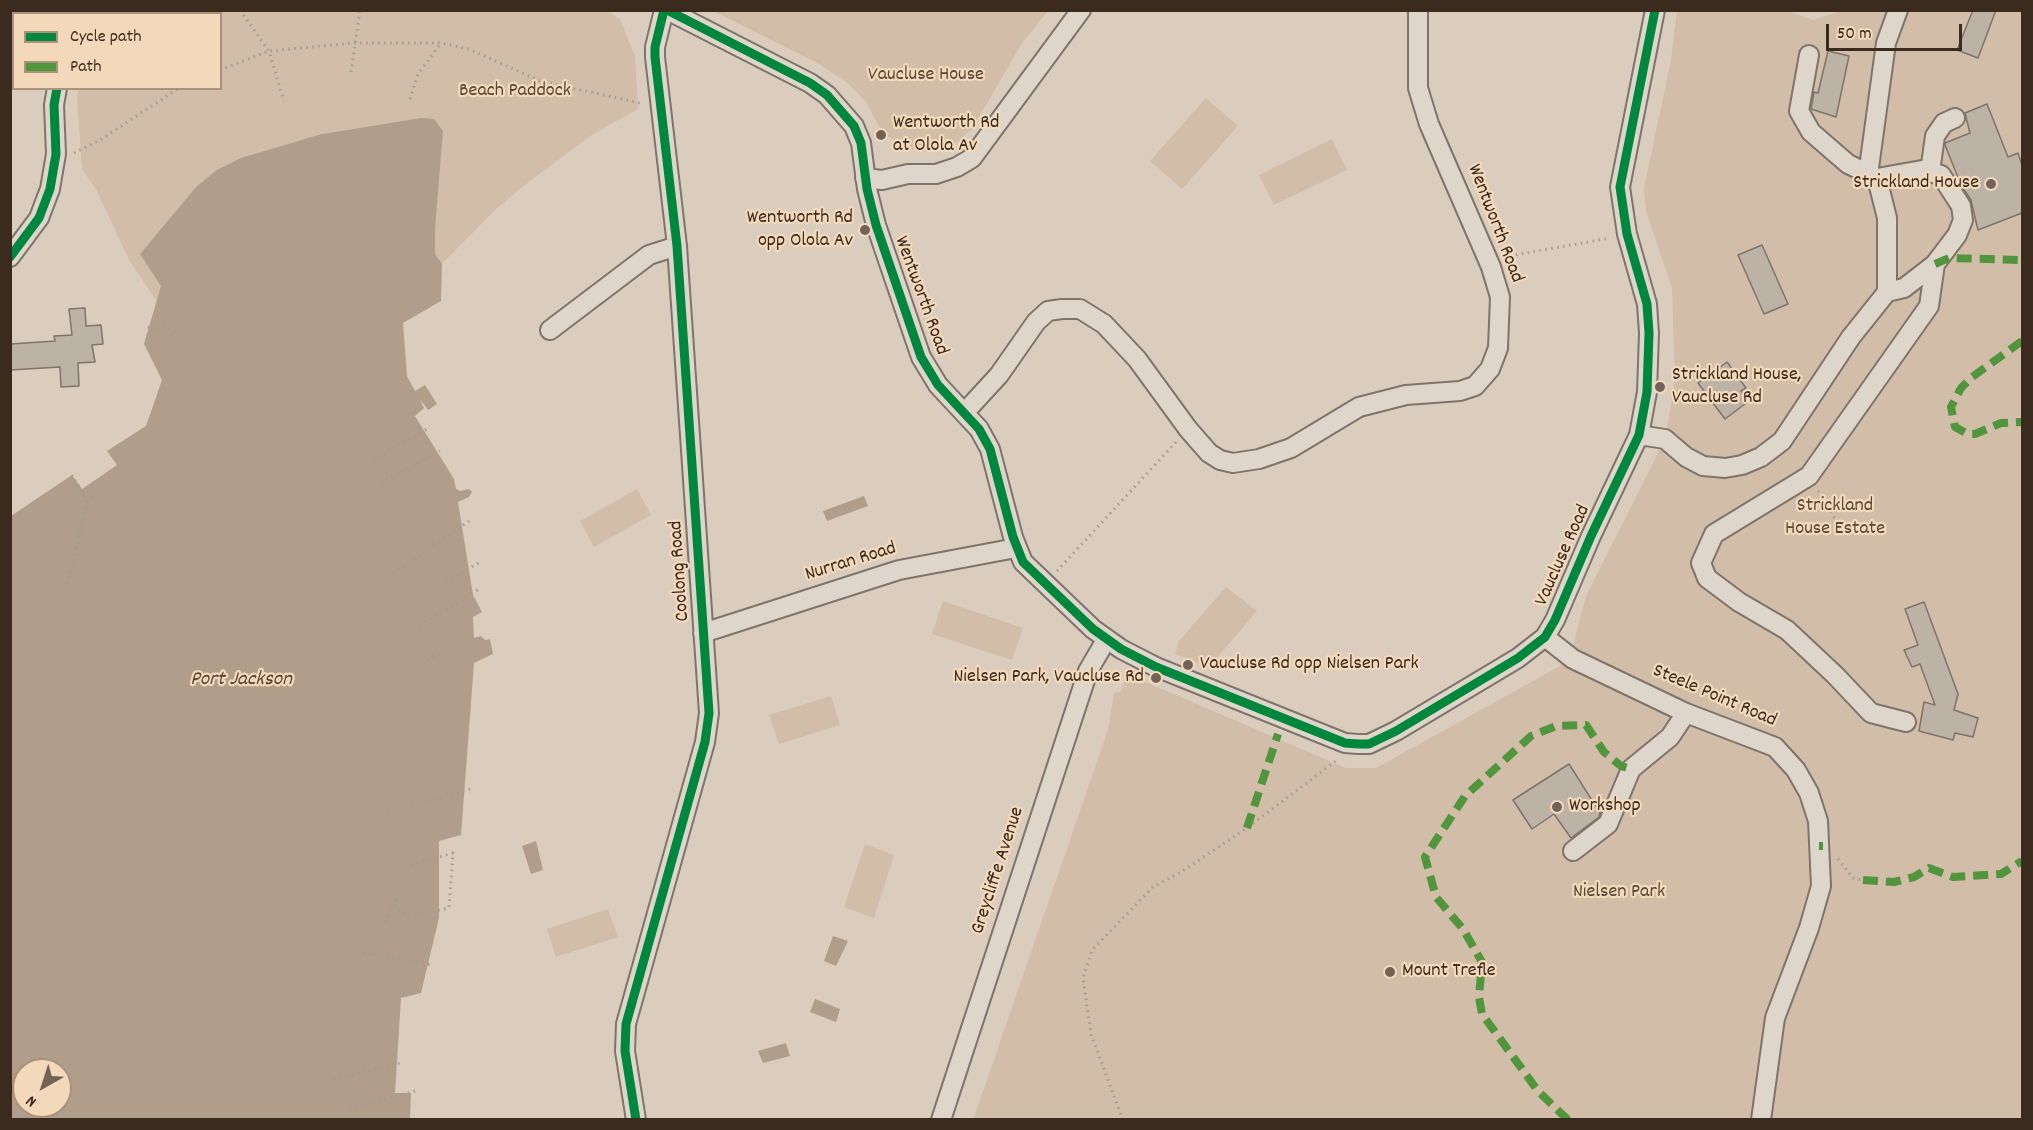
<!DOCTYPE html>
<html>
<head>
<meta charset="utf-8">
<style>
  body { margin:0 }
  #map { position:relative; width:2033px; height:1130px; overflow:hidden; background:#dbcdbe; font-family:Dekko,sans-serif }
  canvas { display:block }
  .frame { position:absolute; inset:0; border:12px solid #3b2a1e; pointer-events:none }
  .legend { position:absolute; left:12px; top:12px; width:210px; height:78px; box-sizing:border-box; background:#f3d9ba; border:2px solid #a9937c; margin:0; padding:8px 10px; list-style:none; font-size:18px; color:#3b2a1e }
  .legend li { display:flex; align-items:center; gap:12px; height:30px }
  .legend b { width:30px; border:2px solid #a9937c }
  .north { position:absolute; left:12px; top:1058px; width:60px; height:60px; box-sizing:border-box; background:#f3d9ba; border:2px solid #a9937c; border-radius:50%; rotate:219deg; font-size:16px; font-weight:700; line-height:24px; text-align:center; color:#3b2a1e }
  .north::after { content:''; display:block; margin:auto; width:21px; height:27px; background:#736356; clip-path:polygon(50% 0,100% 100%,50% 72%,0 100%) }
  .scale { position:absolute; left:1826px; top:24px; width:136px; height:27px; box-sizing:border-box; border:3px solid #3b2a1e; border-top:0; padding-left:8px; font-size:18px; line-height:21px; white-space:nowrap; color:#3b2a1e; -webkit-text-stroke:4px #f3d9ba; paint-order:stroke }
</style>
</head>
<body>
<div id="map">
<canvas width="2033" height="1130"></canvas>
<div class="frame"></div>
<ul class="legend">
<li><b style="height:8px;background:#00873e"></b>Cycle path</li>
<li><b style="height:8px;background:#51953d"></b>Path</li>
</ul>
<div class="north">N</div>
<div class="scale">50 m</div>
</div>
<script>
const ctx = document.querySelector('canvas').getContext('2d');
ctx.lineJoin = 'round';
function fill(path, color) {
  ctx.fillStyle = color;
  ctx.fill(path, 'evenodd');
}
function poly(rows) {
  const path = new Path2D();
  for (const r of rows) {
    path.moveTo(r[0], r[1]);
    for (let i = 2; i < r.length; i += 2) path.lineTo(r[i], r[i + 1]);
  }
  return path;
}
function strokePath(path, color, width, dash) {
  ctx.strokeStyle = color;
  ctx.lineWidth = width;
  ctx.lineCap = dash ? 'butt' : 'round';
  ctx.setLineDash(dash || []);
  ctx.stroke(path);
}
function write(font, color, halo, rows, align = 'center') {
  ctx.font = font + ' Dekko,sans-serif';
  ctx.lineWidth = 4.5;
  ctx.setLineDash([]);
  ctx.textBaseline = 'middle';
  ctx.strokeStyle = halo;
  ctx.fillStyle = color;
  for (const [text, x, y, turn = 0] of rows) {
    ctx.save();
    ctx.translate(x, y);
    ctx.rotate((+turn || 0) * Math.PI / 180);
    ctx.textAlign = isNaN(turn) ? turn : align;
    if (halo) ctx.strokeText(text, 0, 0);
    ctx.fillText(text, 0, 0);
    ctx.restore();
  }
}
fill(poly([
  [605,10,620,19,635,56,638,109,593,134,526,184,496,209,442,264,435,254,435,230,443,131,421,118,322,134,197,186,160,233,162,286,156,300,129,260,97,191,82,169,77,97,79,89,220,88,220,14,164,13,170,11],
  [1844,10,2022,11,2022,1119,973,1120,1108,730,1114,693,1121,691,1127,674,1346,768,1376,768,1560,666,1573,646,1586,596,1665,439,1675,380,1672,288,1646,211,1644,188,1671,60,1677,11,1788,11,1813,20],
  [713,11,1048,10,1048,11,1022,43,972,129,952,146,927,152,908,149,889,137,880,128,866,102,849,84,819,64],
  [1206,98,1238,126,1182,189,1150,161],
  [1332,139,1347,170,1274,205,1259,175],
  [637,489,651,515,594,547,580,521],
  [1226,587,1257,611,1209,667,1175,654,1179,641],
  [943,601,1023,628,1012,660,932,634],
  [831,696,840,725,779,744,769,715],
  [865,844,894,855,874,918,844,907],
  [608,909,618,937,556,957,547,929]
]), '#d1bda8');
fill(poly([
  [421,118,434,119,443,131,435,230,435,254,442,264,441,301,403,323,407,376,415,391,425,385,437,404,428,410,420,399,424,408,415,416,454,479,456,489,460,491,469,489,472,492,469,497,458,502,473,595,482,612,473,617,474,638,481,636,485,640,490,639,493,654,474,663,461,835,439,841,439,918,421,993,401,998,395,1093,411,1093,410,1119,11,1119,11,516,72,475,82,489,117,465,107,451,146,426,162,380,144,344,161,286,140,254,197,186,217,170,241,158,322,134],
  [24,1070,60,1070,60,1106,24,1106],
  [864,496,868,506,827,521,823,511],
  [536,841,543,870,531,874,522,846],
  [833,936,848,941,836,966,824,961],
  [815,999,840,1009,836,1022,810,1012],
  [786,1043,790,1056,763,1063,758,1051]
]), '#b09d8a');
const building = poly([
  [1973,10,1996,10,1978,58,1957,50,1973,10],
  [1828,51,1849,56,1836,117,1811,109,1814,92,1818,93,1828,51],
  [1987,104,2008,157,2018,153,2022,165,2022,213,1978,230,1971,200,1961,185,1945,145,1945,143,1970,133,1965,113,1987,104],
  [1762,245,1788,304,1764,314,1738,255,1762,245],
  [85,308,86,326,101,325,103,344,92,345,95,362,78,363,79,386,61,387,60,367,10,370,10,344,55,341,54,336,72,335,69,309,85,308],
  [1727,362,1746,388,1741,391,1749,401,1725,419,1698,383,1727,362],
  [1924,602,1958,694,1954,710,1978,718,1973,737,1955,733,1953,740,1919,731,1924,702,1935,705,1920,664,1912,667,1904,650,1918,645,1905,609,1924,602],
  [1569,764,1600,813,1599,817,1571,838,1554,814,1532,829,1513,800,1569,764]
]);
fill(building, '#bcb2a6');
strokePath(building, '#7e746b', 1.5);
const minor = poly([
  [667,10,810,83,827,95,854,126,861,143,867,189,876,225,921,357,938,385,979,429,990,449,1013,537,1023,562,1093,629,1121,649,1156,667,1325,735,1345,743,1358,744,1369,744,1396,731,1518,658,1545,637,1555,620,1591,536,1639,435,1647,392,1649,333,1647,304,1627,234,1620,187,1655,10],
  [111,14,117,10],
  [1809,55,1799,111,1811,132,1848,164,1877,178],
  [1930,172,1935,136,1944,123,1955,118],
  [1868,175,1886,43,1898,10],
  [865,178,882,180,908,174,936,174,957,167,972,158,1081,10],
  [10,257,39,218,50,189,56,154,54,105,57,88],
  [550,330,649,255,677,246],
  [965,412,999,375,1036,322,1048,311,1062,309,1080,309,1104,324,1137,359,1188,429,1209,453,1220,460,1233,463,1259,459,1291,448,1359,407,1406,395,1460,391,1475,386,1490,369,1498,348,1500,297,1491,267,1429,124,1418,88,1418,10],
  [1639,435,1665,439,1686,457,1703,466,1725,468,1742,465,1761,457,1782,441,1851,337,1887,292,1887,218,1877,178,1922,170,1941,175,1961,206,1963,220,1957,235,1935,264,1904,288,1887,292],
  [703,633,899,570,1016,548],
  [1545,637,1573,659,1686,713,1775,747,1796,770,1809,793,1818,821,1821,886,1809,928,1775,1018,1761,1120],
  [1906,722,1871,713,1835,675,1787,630,1739,602,1707,578,1701,563,1714,534,1809,476,1929,306,1935,264],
  [1573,851,1608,824,1631,769,1670,737,1686,713],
  [636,1120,625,1051,626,1024,705,742,709,713,677,246,655,57,655,47,664,10],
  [941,1120,1088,671,1106,640]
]);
strokePath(minor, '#7e746b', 22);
strokePath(poly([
  [240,10,269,51,284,101],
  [220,70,269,51,354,43,441,43,469,49,540,81,640,103],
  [351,72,360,10],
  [410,99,418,74,441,43],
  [74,153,100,140,179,88],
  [1504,257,1610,238],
  [148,327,174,336,177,330,150,322],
  [373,460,427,429],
  [381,483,440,451],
  [1818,491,1843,532],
  [87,501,98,495],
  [1057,571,1177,441],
  [394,573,469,521],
  [446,582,480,562],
  [68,584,87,501,72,475],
  [420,625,479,589],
  [422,662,449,650],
  [388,813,471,789],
  [1838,859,1853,878,1863,880],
  [393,907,411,916,449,908,453,853,409,866],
  [386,922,398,897],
  [357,952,432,965],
  [334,1079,400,1063],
  [350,1109,415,1091],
  [1123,1120,1091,1034,1083,978,1092,950,1153,887,1181,872,1247,828,1337,760]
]), '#a49c93', 3, [1.5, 4.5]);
strokePath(minor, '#dfd6cb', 18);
strokePath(poly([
  [1935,264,1949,258,2022,260],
  [2022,341,1972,377,1961,388,1951,407,1955,427,1968,434,1975,434,2001,423,2022,422],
  [1247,828,1278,734],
  [1819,846,1823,846],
  [1863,880,1894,882,1914,877,1929,868,1953,877,2001,874,2022,861],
  [1568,1120,1538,1091,1482,1014,1479,997,1482,962,1463,929,1436,897,1425,857,1465,796,1531,736,1556,726,1586,725,1604,752,1621,766,1631,769]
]), '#51953d', 8, [15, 8]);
strokePath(poly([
  [667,10,810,83,827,95,854,126,861,143,867,189,876,225,921,357,938,385,979,429,990,449,1013,537,1023,562,1093,629,1121,649,1156,667,1325,735,1345,743,1358,744,1369,744,1396,731,1518,658,1545,637,1555,620,1591,536,1639,435,1647,392,1649,333,1647,304,1627,234,1620,187,1655,10],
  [10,257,39,218,50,189,56,154,54,105,57,88],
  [636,1120,625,1051,626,1024,705,742,709,713,677,246,655,57,655,47,664,10]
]), '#00873e', 9);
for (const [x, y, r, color] of [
  [881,135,6,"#736356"],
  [1991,184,6,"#736356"],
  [865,230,6,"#736356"],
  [1660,387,6,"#736356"],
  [1188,665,6,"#736356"],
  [1156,678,6,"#736356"],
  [1557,807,6,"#736356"],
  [1390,972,6,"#736356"]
]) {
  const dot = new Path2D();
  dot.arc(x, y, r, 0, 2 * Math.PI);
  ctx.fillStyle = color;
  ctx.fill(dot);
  strokePath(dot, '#f3d9ba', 2);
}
write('20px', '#574536', '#f3d9ba', [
  ["Vaucluse House",926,76],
  ["Beach Paddock",515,92],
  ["Strickland",1835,507],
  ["House Estate",1835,530],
  ["Nielsen Park",1619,893]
]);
write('20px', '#3b2a1e', '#f3d9ba', [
  ["Wentworth Rd",893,124],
  ["at Olola Av",893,147],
  ["Strickland House",1979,184,"right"],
  ["Wentworth Rd",853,219,"right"],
  ["opp Olola Av",853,242,"right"],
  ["Strickland House,",1672,376],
  ["Vaucluse Rd",1672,399],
  ["Vaucluse Rd opp Nielsen Park",1200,665],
  ["Nielsen Park, Vaucluse Rd",1144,678,"right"],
  ["Workshop",1569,807],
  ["Mount Trefle",1402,972]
], 'left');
write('20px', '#3b2a1e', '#f3d9ba', [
  ["Wentworth Road",1494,224,69],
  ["Wentworth Road",920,296,70],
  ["Vaucluse Road",1564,556,-66],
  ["Nurran Road",851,563,-17],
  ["Coolong Road",681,571,-94],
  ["Steele Point Road",1714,697,23],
  ["Greycliffe Avenue",999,871,-72]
]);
write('italic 21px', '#594638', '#f3d9ba', [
  ["Port Jackson",241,681]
]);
</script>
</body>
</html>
